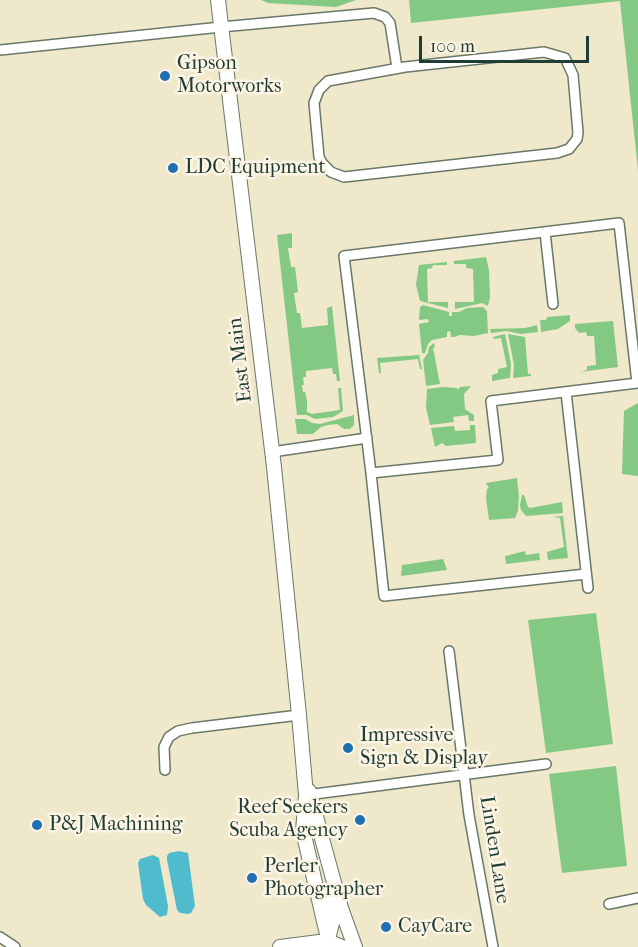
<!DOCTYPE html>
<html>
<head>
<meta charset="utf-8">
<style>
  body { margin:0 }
  #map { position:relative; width:638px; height:947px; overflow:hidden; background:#efe8ca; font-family:"IM FELL French Canon",serif }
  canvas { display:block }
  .scale { position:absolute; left:419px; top:36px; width:170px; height:27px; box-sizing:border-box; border:3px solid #1f3d34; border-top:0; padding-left:8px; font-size:18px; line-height:21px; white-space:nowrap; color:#1f3d34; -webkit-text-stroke:4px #fcf5e5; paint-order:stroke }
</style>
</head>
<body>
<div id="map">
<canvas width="638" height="947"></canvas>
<div class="scale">100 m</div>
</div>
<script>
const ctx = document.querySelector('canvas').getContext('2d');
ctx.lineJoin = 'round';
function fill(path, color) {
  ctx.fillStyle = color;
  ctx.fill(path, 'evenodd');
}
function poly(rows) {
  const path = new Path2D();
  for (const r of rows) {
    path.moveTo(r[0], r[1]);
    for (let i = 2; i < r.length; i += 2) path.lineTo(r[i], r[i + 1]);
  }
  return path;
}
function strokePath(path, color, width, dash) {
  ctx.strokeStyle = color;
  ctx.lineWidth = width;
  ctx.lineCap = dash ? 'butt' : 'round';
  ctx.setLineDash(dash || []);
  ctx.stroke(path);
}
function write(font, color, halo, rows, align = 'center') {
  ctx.font = font + ' "IM FELL French Canon",serif';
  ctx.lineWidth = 5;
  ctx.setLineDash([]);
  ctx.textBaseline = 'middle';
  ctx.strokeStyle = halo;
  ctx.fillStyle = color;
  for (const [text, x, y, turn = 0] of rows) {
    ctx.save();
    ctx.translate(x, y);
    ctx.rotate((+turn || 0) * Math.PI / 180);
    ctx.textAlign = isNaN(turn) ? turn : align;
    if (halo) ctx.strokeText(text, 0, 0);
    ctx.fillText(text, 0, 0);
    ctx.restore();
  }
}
fill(poly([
  [261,0,356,0,336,7,268,3],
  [409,0,638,0,638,170,620,1,411,23],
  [292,233,292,248,288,248,291,267,295,267,298,292,294,293,297,313,300,313,302,328,328,325,327,308,332,306,340,381,337,381,336,374,333,374,332,368,306,371,306,377,303,377,304,385,302,385,303,392,305,392,307,400,307,412,312,414,340,410,338,388,341,388,343,411,333,417,315,419,307,415,297,415,277,235],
  [486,257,489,270,490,297,488,306,482,303,455,309,455,302,474,302,473,269,466,268,466,264,454,264,454,261],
  [447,262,447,265,433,265,432,268,427,269,428,302,448,302,448,308,420,301,416,285,419,265],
  [423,305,449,312,449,316,452,316,452,312,459,312,467,308,483,307,487,311,488,333,474,336,460,335,454,337,451,337,450,331,447,332,447,337,432,340,428,344,425,353,422,353,419,324,429,322,428,319,419,320,420,307],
  [570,315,570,321,558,329,541,332,540,320,546,320,547,317],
  [613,321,618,367,580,372,587,370,587,366,596,365,594,336,587,336,586,332,579,333,575,328,575,324],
  [537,325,538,332,521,334,506,331,491,333,490,329,525,328],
  [505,334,511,364,510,378,492,381,492,375,498,373,498,369,507,367,501,338,494,339,493,337],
  [508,334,525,337,528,374,531,374,531,376,513,378,514,365],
  [434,343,435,347,433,348,440,384,426,386,423,360,428,353,429,347],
  [419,355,422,369,420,369,418,359,380,363,381,373,379,373,377,358],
  [471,386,464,394,465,409,474,415,474,421,469,421,468,415,453,417,454,422,430,425,426,408,427,389,442,387,457,388,458,390,460,387],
  [638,403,638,476,622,474,624,411],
  [354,415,354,425,350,429,344,429,337,424,328,425,321,427,313,434,297,434,295,419,305,419,312,423,320,424],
  [470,425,475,425,476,443,446,446,442,443,435,447,431,428,454,426,455,431,470,430],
  [517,478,519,496,518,511,515,518,489,520,486,498,487,489,489,488,486,483],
  [522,495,524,495,528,507,530,508,562,502,563,513,526,516,521,510,520,505],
  [563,516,568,558,548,560,547,552,564,547,560,518,553,517],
  [525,551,526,555,539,553,540,560,506,564,505,556],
  [443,559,447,570,401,576,402,565],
  [596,613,613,744,546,753,528,620],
  [616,766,627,866,562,873,549,774]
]), '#84c983');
fill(poly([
  [179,851,188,853,195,906,191,913,188,914,180,913,177,910,167,860,167,856,169,853],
  [153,855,159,858,168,906,167,915,160,917,146,905,143,899,138,863,140,859]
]), '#50bbcc');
const street = poly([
  [0,50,221,27,374,13,385,17,390,23,397,68],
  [544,52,565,58,573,75,578,133,577,139,569,149,557,153,344,177,331,172,322,163,319,157,314,103,319,90,328,81,405,67,544,52],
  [545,232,553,304],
  [566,392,588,588],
  [272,452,367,438],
  [371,473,498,460,491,401,637,383,619,223,344,256,371,473,384,596,586,574],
  [449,651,469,815,493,947],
  [165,770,164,747,169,737,178,731,192,728,299,715],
  [307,795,546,764],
  [609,904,638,898],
  [0,937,15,947]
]);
const secondary = poly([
  [218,0,274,467,299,715,306,795,303,831,330,947],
  [309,791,341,908,355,947],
  [328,939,333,919,331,893],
  [280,947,327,941,342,947]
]);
strokePath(street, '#687968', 12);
strokePath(secondary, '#687968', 16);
strokePath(street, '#fff', 9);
strokePath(secondary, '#fff', 14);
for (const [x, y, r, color] of [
  [165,76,6,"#1f6fb2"],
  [173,168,6,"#1f6fb2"],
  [348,748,6,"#1f6fb2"],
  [360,820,6,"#1f6fb2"],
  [37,825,6,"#1f6fb2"],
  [252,878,6,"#1f6fb2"],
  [386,927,6,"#1f6fb2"]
]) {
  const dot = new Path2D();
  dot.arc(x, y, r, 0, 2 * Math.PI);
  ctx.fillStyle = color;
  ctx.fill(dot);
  strokePath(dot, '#fcf5e5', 2);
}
write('20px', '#1f3d34', '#fcf5e5', [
  ["Gipson",177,64],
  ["Motorworks",177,87],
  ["LDC Equipment",185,168],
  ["Impressive",360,736],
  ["Sign & Display",360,759],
  ["Reef Seekers",348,808,"right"],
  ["Scuba Agency",348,831,"right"],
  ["P&J Machining",49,825],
  ["Perler",264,867],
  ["Photographer",264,890],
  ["CayCare",398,927]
], 'left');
write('20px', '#1f3d34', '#fcf5e5', [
  ["East Main",241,360,-97],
  ["Linden Lane",494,850,81]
]);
</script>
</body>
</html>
